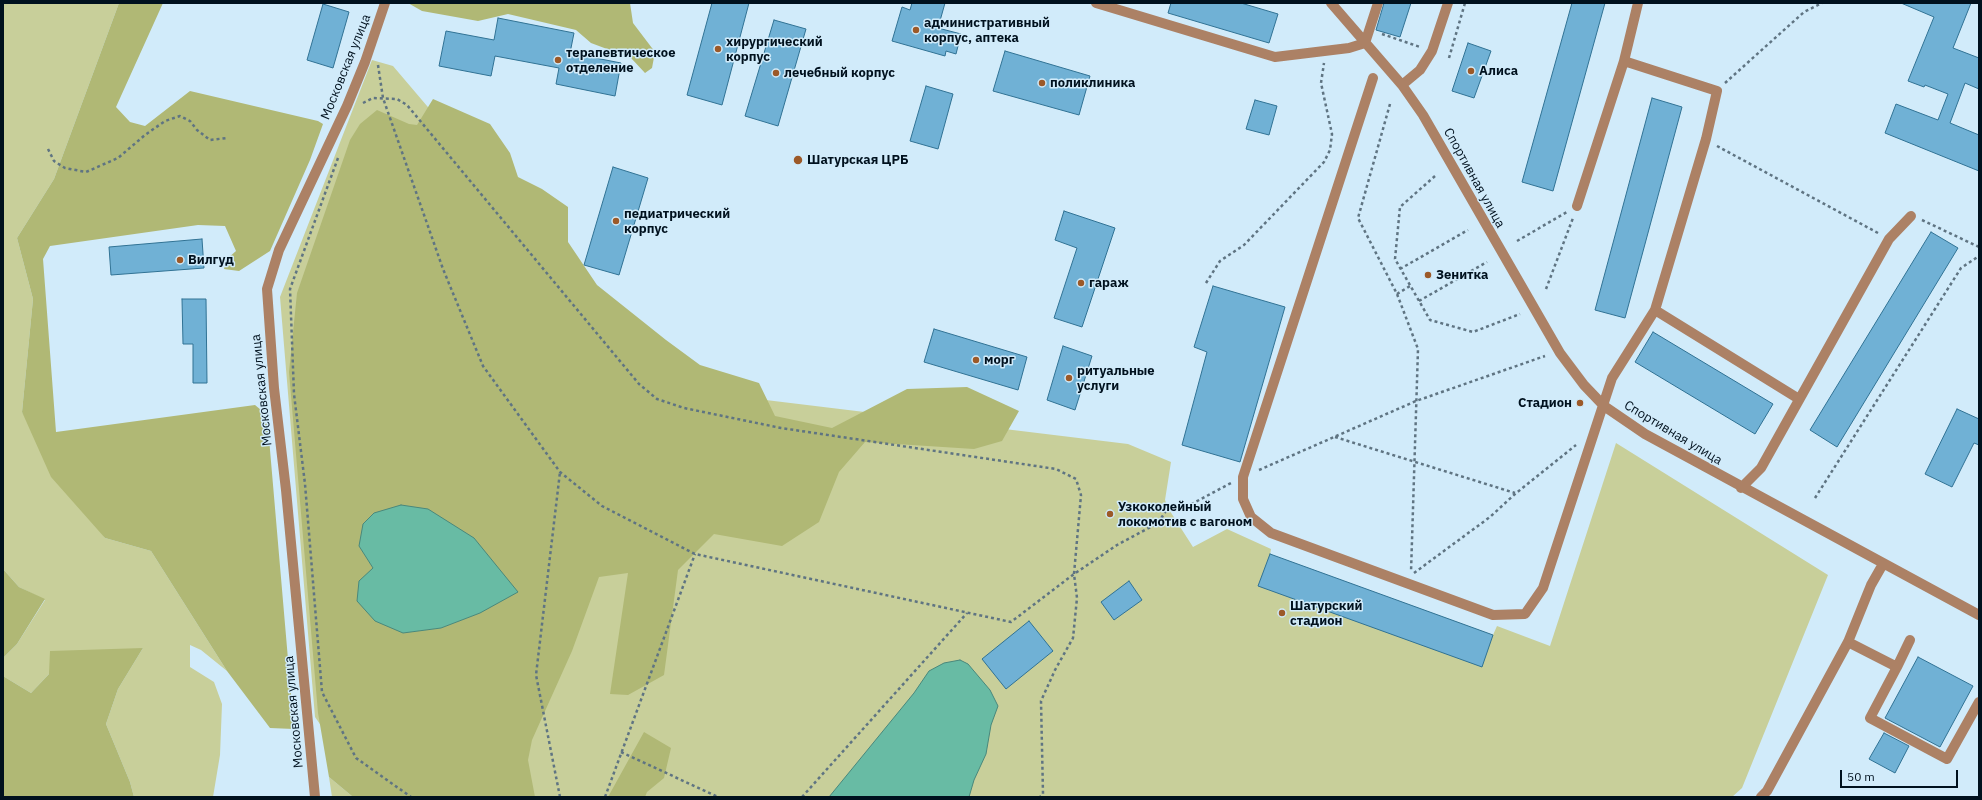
<!DOCTYPE html>
<html>
<head>
<meta charset="utf-8">
<style>
  body { margin:0 }
  #map { position:relative; width:1982px; height:800px; overflow:hidden; background:#d1ebfa; font-family:"IBM Plex Sans",sans-serif }
  canvas { display:block }
  .frame { position:absolute; inset:0; border:4px solid #00111e; pointer-events:none }
  .scale { position:absolute; left:1840px; top:770px; width:118px; height:18px; box-sizing:border-box; border:2px solid #00111e; border-top:0; padding-left:5px; font-size:12px; line-height:14px; white-space:nowrap; color:#00111e; -webkit-text-stroke:3px #d1ebfa; paint-order:stroke }
</style>
</head>
<body>
<div id="map">
<canvas width="1982" height="800"></canvas>
<div class="frame"></div>
<div class="scale">50 m</div>
</div>
<script>
const ctx = document.querySelector('canvas').getContext('2d');
ctx.lineJoin = 'round';
function fill(path, color) {
  ctx.fillStyle = color;
  ctx.fill(path, 'evenodd');
}
function poly(rows) {
  const path = new Path2D();
  for (const r of rows) {
    path.moveTo(r[0], r[1]);
    for (let i = 2; i < r.length; i += 2) path.lineTo(r[i], r[i + 1]);
  }
  return path;
}
function strokePath(path, color, width, dash) {
  ctx.strokeStyle = color;
  ctx.lineWidth = width;
  ctx.lineCap = dash ? 'butt' : 'round';
  ctx.setLineDash(dash || []);
  ctx.stroke(path);
}
function write(font, color, halo, rows, align = 'center') {
  ctx.font = font + ' "IBM Plex Sans",sans-serif';
  ctx.lineWidth = 3;
  ctx.setLineDash([]);
  ctx.textBaseline = 'middle';
  ctx.strokeStyle = halo;
  ctx.fillStyle = color;
  for (const [text, x, y, turn = 0] of rows) {
    ctx.save();
    ctx.translate(x, y);
    ctx.rotate((+turn || 0) * Math.PI / 180);
    ctx.textAlign = isNaN(turn) ? turn : align;
    if (halo) ctx.strokeText(text, 0, 0);
    ctx.fillText(text, 0, 0);
    ctx.restore();
  }
}
fill(poly([
  [3,3,119,3,54,179,17,238,33,299,22,412,105,538,151,551,227,671,201,650,190,645,190,667,214,682,222,704,220,755,213,797,134,797,130,782,106,724,118,689,143,648,49,674,31,693,3,676,3,658,17,644,45,600,19,587,3,569],
  [372,60,393,66,667,388,1128,444,1171,462,1165,500,1168,508,1193,547,1227,529,1271,549,1270,555,1493,635,1497,626,1550,646,1616,443,1828,575,1742,788,1732,797,371,797,315,717,280,297],
  [329,777,353,797,332,797]
]), '#c8cf9a');
fill(poly([
  [119,3,163,3,116,107,130,122,145,126,190,91,318,121,323,124,310,160,270,251,239,271,224,269,227,259,236,251,225,226,198,225,50,246,43,259,56,432,255,405,267,415,294,729,270,728,227,671,151,551,105,538,51,477,22,412,33,299,17,238,54,179],
  [408,3,630,3,633,23,655,52,652,68,645,73,631,58,591,43,576,30,508,14,478,21,422,11],
  [433,99,490,124,510,153,518,177,542,189,568,207,568,242,597,285,666,340,700,365,759,383,775,416,832,428,907,389,967,387,1019,411,1002,441,974,449,865,442,839,472,819,522,782,546,714,534,678,570,664,675,628,695,610,694,628,573,599,577,572,651,532,740,528,760,535,797,353,797,329,777,318,713,289,372,297,293,350,140,360,124,377,110,409,124,417,125],
  [359,546,480,613,441,628,403,633,373,568],
  [3,569,19,587,45,599,17,644,3,658],
  [143,648,118,689,106,724,130,782,134,797,3,797,3,676,31,693,49,674,50,651],
  [644,732,671,748,664,778,647,792,645,797,608,797]
]), '#b0b875');
const water = poly([
  [401,505,428,509,474,538,518,592,480,613,441,628,403,633,375,621,357,601,359,581,373,568,359,546,363,524,374,513,401,505],
  [960,660,968,664,990,690,998,706,991,725,986,754,974,780,969,797,829,797,914,693,929,671,944,663,960,660]
]);
fill(water, '#68bba4');
strokePath(water, '#49887c', 1);
const building = poly([
  [712,3,749,3,722,105,687,95,712,3],
  [912,3,945,3,938,28,961,34,956,54,946,51,945,56,892,41,902,7,910,10,912,3],
  [1171,3,1241,3,1278,14,1269,43,1168,13,1171,3],
  [1384,3,1411,3,1400,37,1376,30,1384,3],
  [1572,3,1605,3,1553,191,1522,182,1572,3],
  [1901,3,1971,3,1953,48,1979,58,1979,89,1965,83,1950,123,1979,135,1979,171,1885,133,1896,104,1938,120,1948,94,1925,85,1924,87,1908,81,1934,17,1901,3],
  [323,4,349,12,333,68,307,60,323,4],
  [498,18,574,33,570,53,621,63,615,96,556,84,559,68,495,56,491,76,439,66,446,31,494,40,498,18],
  [774,20,806,29,778,126,745,116,774,20],
  [1468,43,1491,51,1474,98,1452,91,1468,43],
  [1005,51,1090,76,1079,115,993,91,1005,51],
  [926,86,953,94,938,149,910,141,926,86],
  [1652,98,1682,107,1625,318,1595,310,1652,98],
  [1255,100,1277,106,1269,135,1246,129,1255,100],
  [613,167,648,178,619,275,584,265,613,167],
  [1064,211,1115,228,1082,327,1054,318,1077,248,1055,240,1064,211],
  [1931,232,1958,248,1837,447,1810,430,1931,232],
  [202,239,204,268,111,275,109,247,202,239],
  [1213,286,1285,307,1240,462,1182,445,1207,352,1194,347,1213,286],
  [182,299,206,299,207,383,193,383,193,344,183,344,182,299],
  [934,329,1027,357,1018,390,924,362,934,329],
  [1653,332,1773,404,1755,434,1635,362,1653,332],
  [1063,346,1092,356,1075,410,1047,400,1063,346],
  [1957,409,1979,419,1979,445,1974,443,1952,487,1925,474,1957,409],
  [1270,554,1493,635,1482,667,1258,586,1270,554],
  [1129,581,1142,600,1114,620,1101,602,1129,581],
  [1029,621,1053,651,1006,689,982,659,1029,621],
  [1918,657,1973,686,1940,747,1885,718,1918,657],
  [1884,733,1909,746,1895,773,1869,759,1884,733]
]);
fill(building, '#70b1d5');
strokePath(building, '#307294', 1);
strokePath(poly([
  [1382,34,1420,47],
  [1449,58,1465,3],
  [378,65,383,98,443,269,483,366,560,472,602,506,695,554,1011,622,1074,574,1117,545,1158,523,1168,508,1186,507,1231,483],
  [1725,83,1804,12,1822,3],
  [363,103,373,98,397,99,407,105,639,384,657,399,684,408,781,428,1056,469,1076,479,1081,495,1074,574,1077,598,1073,638,1055,670,1041,701,1043,794,1040,797],
  [1390,104,1358,218,1397,294,1418,349,1411,572],
  [1717,146,1878,233],
  [48,149,54,161,65,168,86,172,118,158,145,135,165,121,180,116,190,121,197,130,210,140,227,138],
  [338,158,290,289,294,394,305,484,322,692,356,758,411,797],
  [1435,176,1400,207,1395,259,1430,320,1473,332,1520,314],
  [1922,220,1979,247],
  [1517,241,1567,212],
  [1400,269,1468,230],
  [1206,283,1220,261,1244,245,1324,162,1330,150,1332,134,1321,83,1324,63],
  [1546,289,1573,218],
  [1397,294,1410,286],
  [1419,301,1487,262],
  [1335,437,1515,493],
  [1259,470,1416,401,1545,356],
  [1815,498,1961,268,1979,256],
  [1414,573,1490,517,1515,494,1576,445],
  [621,752,718,797],
  [560,797,536,675,560,472],
  [605,797,695,554],
  [802,797,967,613]
]), '#5f7482', 2.5, [3, 3]);
strokePath(poly([
  [1096,3,1275,57,1349,48,1365,43,1378,3],
  [1331,3,1402,85,1423,115,1560,353,1584,385,1604,406,1645,434,1979,615],
  [1638,3,1624,61,1717,91,1706,139,1655,310],
  [1373,78,1243,477,1243,499,1251,517,1271,533,1493,615,1525,614,1543,588,1612,378,1655,310,1799,399],
  [1402,85,1420,70,1432,51,1448,3],
  [1577,206,1624,61],
  [1741,488,1761,468,1889,239,1911,216],
  [1848,642,1897,667,1870,718,1947,759,1979,702],
  [1897,667,1910,640],
  [315,797,286,490,274,388,267,289,279,250,347,106,365,62,385,3],
  [1761,797,1767,791,1848,642,1871,585,1883,564]
]), '#ac8165', 10);
for (const [x, y, r, color] of [
  [916,30,4,"#9c5928"],
  [718,49,4,"#9c5928"],
  [558,60,4,"#9c5928"],
  [1471,71,4,"#9c5928"],
  [776,73,4,"#9c5928"],
  [1042,83,4,"#9c5928"],
  [798,160,5,"#9c5928"],
  [616,221,4,"#9c5928"],
  [180,260,4,"#9c5928"],
  [1428,275,4,"#9c5928"],
  [1081,283,4,"#9c5928"],
  [976,360,4,"#9c5928"],
  [1069,378,4,"#9c5928"],
  [1580,403,4,"#9c5928"],
  [1110,514,4,"#9c5928"],
  [1282,613,4,"#9c5928"]
]) {
  const dot = new Path2D();
  dot.arc(x, y, r, 0, 2 * Math.PI);
  ctx.fillStyle = color;
  ctx.fill(dot);
  strokePath(dot, '#d1ebfa', 1.5);
}
write('bold 13px', '#00111e', '#d1ebfa', [
  ["административный",924,23],
  ["корпус, аптека",924,38],
  ["хирургический",726,42],
  ["корпус",726,57],
  ["терапевтическое",566,53],
  ["отделение",566,68],
  ["Алиса",1479,71],
  ["лечебный корпус",784,73],
  ["поликлиника",1050,83],
  ["Шатурская ЦРБ",807,160],
  ["педиатрический",624,214],
  ["корпус",624,229],
  ["Вилгуд",188,260],
  ["Зенитка",1436,275],
  ["гараж",1089,283],
  ["морг",984,360],
  ["ритуальные",1077,371],
  ["услуги",1077,386],
  ["Стадион",1572,403,"right"],
  ["Узкоколейный",1118,507],
  ["локомотив с вагоном",1118,522],
  ["Шатурский",1290,606],
  ["стадион",1290,621]
], 'left');
write('13px', '#00111e', '#d1ebfa', [
  ["Московская улица",346,67,-68],
  ["Спортивная улица",1474,178,61],
  ["Московская улица",262,390,-96],
  ["Спортивная улица",1673,433,31],
  ["Московская улица",294,712,-95]
]);
</script>
</body>
</html>
